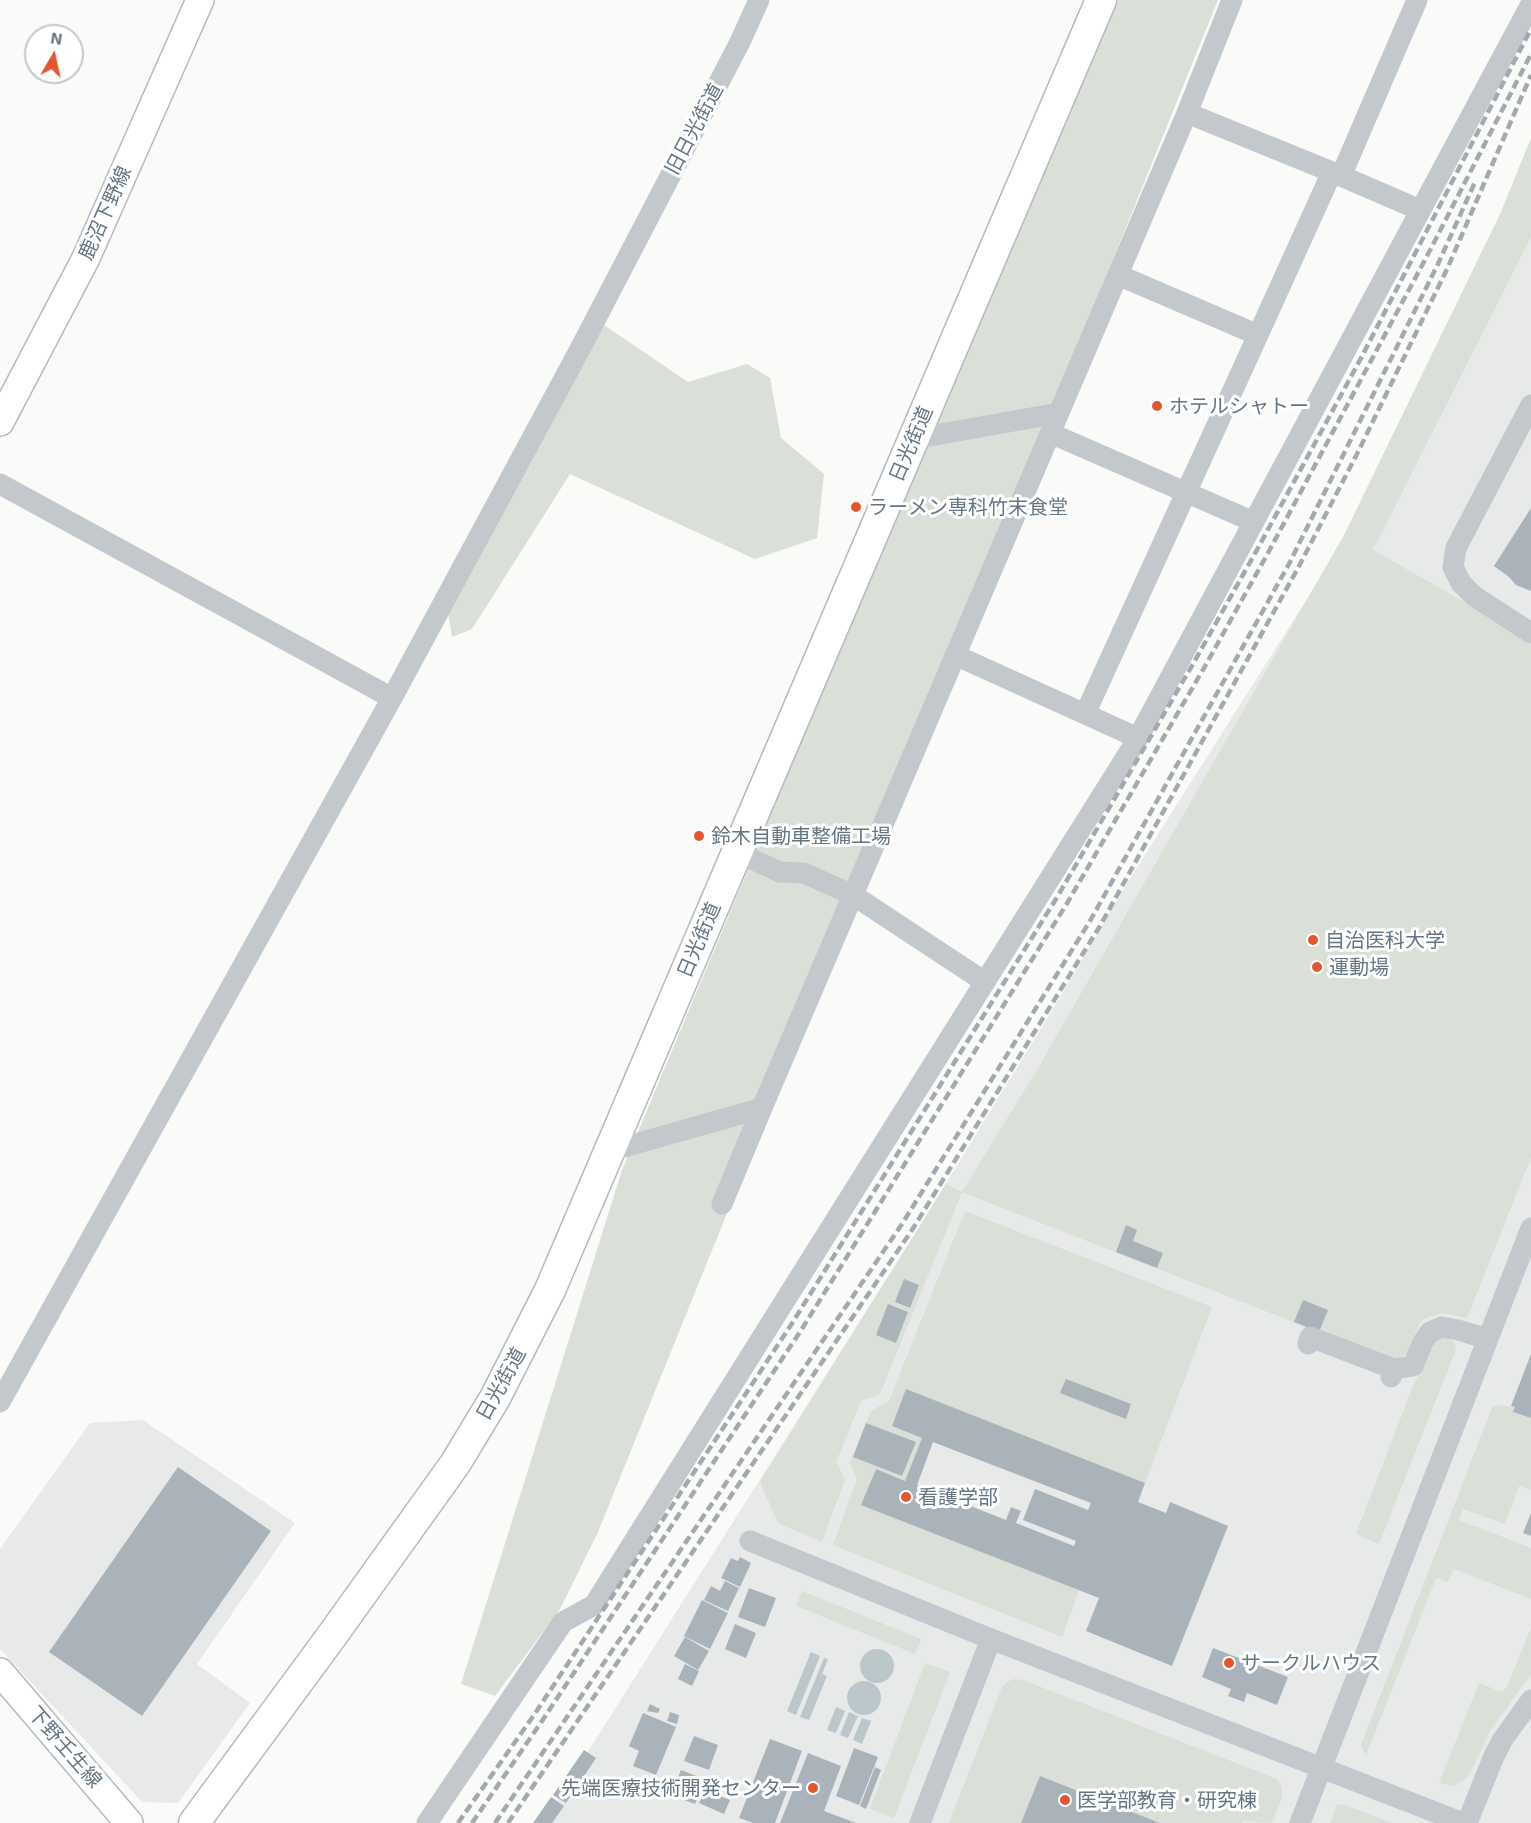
<!DOCTYPE html>
<html>
<head>
<meta charset="utf-8">
<style>
  body { margin:0 }
  #map { position:relative; width:1531px; height:1823px; overflow:hidden; background:#fafaf8; font-family:"Exo 2",sans-serif }
  canvas { display:block }
  .north { position:absolute; left:24px; top:24px; width:60px; height:60px; box-sizing:border-box; background:#fff; border:2px solid #c1c8cd; border-radius:50%; rotate:9deg; font-size:16px; font-weight:700; line-height:24px; text-align:center; color:#657683 }
  .north::after { content:''; display:block; margin:auto; width:21px; height:27px; background:#e4572e; clip-path:polygon(50% 0,100% 100%,50% 72%,0 100%) }
</style>
</head>
<body>
<div id="map">
<canvas width="1531" height="1823"></canvas>
<div class="north">N</div>
</div>
<script>
const ctx = document.querySelector('canvas').getContext('2d');
ctx.lineJoin = 'round';
function fill(path, color) {
  ctx.fillStyle = color;
  ctx.fill(path, 'evenodd');
}
function poly(rows) {
  const path = new Path2D();
  for (const r of rows) {
    if (r.length === 3) {
      path.moveTo(r[0] + r[2], r[1]);
      path.arc(r[0], r[1], r[2], 0, 2 * Math.PI);
      continue;
    }
    path.moveTo(r[0], r[1]);
    for (let i = 2; i < r.length; i += 2) path.lineTo(r[i], r[i + 1]);
  }
  return path;
}
function strokePath(path, color, width, dash) {
  ctx.strokeStyle = color;
  ctx.lineWidth = width;
  ctx.lineCap = dash ? 'butt' : 'round';
  ctx.setLineDash(dash || []);
  ctx.stroke(path);
}
function write(font, color, halo, rows, align = 'center') {
  ctx.font = font + ' "Exo 2","Noto Sans JP",sans-serif';
  ctx.lineWidth = 6;
  ctx.setLineDash([]);
  ctx.textBaseline = 'middle';
  ctx.strokeStyle = halo;
  ctx.fillStyle = color;
  for (const [text, x, y, turn = 0] of rows) {
    ctx.save();
    ctx.translate(x, y);
    ctx.rotate((+turn || 0) * Math.PI / 180);
    ctx.textAlign = isNaN(turn) ? turn : align;
    if (halo) ctx.strokeText(text, 0, 0);
    ctx.fillText(text, 0, 0);
    ctx.restore();
  }
}
fill(poly([
  [1531,138,1531,1823,543,1823,916,1232,1059,999,1129,880,1410,436],
  [143,1420,295,1523,197,1664,250,1703,178,1803,142,1802,0,1649,0,1549,90,1423]
]), '#e8e9e9');
fill(poly([
  [1112,0,1218,0,598,1532,560,1609,495,1696,461,1684,622,1170],
  [1531,138,1531,237,1373,550,1459,599,1531,645,1531,1157,1467,1318,1442,1313,1428,1317,1421,1321,1406,1355,1395,1360,1319,1332,962,1192,880,1394,861,1401,836,1462,845,1479,822,1542,778,1523,760,1482,946,1184,962,1192,1037,1070,1344,535,1502,210],
  [604,325,688,382,747,364,770,378,781,438,824,474,817,538,755,559,570,474,472,629,452,637,447,606],
  [965,1211,1212,1307,1145,1483,906,1390,892,1426,922,1438,905,1481,876,1469,862,1505,1079,1590,1062,1637,833,1545,857,1479,850,1463,871,1411,889,1401],
  [1439,1337,1449,1337,1456,1345,1455,1352,1379,1544,1356,1534,1413,1386,1433,1346],
  [1497,1405,1515,1407,1514,1412,1531,1418,1531,1490,1519,1486,1505,1524,1463,1509,1459,1520,1531,1548,1531,1599,1454,1569,1448,1582,1436,1578,1366,1755,1361,1745,1492,1408],
  [802,1591,921,1639,915,1654,796,1606],
  [1531,1628,1531,1674,1490,1731,1469,1775,1462,1782,1452,1786,1439,1783,1479,1683,1502,1692,1507,1687],
  [925,1663,950,1672,894,1818,870,1809],
  [1014,1679,1023,1680,1277,1779,1282,1787,1282,1797,1272,1823,1243,1821,1242,1823,1160,1823,1040,1776,1021,1823,949,1823,1002,1687,1007,1682],
  [1342,1804,1392,1823,1330,1823,1337,1805]
]), '#dadfd7');
fill(poly([
  [877,1666,17],
  [811,1652,820,1656,796,1715,787,1711],
  [824,1658,828,1659,822,1674,827,1676,809,1720,800,1717],
  [864,1698,17],
  [836,1707,845,1711,836,1733,827,1730],
  [849,1712,858,1716,848,1738,840,1735],
  [862,1718,871,1721,862,1744,853,1740]
]), '#bbc7cb');
fill(poly([
  [1531,508,1531,591,1516,585,1509,577,1494,566],
  [1126,1225,1137,1230,1133,1241,1163,1253,1157,1268,1116,1252],
  [904,1279,919,1285,910,1308,895,1302],
  [1303,1300,1328,1310,1319,1332,1294,1322],
  [888,1304,908,1312,896,1343,876,1335],
  [1531,1354,1531,1418,1513,1412,1515,1407,1511,1406],
  [1066,1379,1131,1404,1126,1419,1060,1393],
  [906,1389,1145,1483,1138,1502,1166,1513,1170,1502,1228,1526,1172,1666,1086,1631,1099,1598,861,1505,876,1469,905,1481,922,1438,892,1426],
  [933,1442,1091,1503,1088,1510,1035,1489,1023,1520,1076,1541,1074,1546,1016,1523,1021,1511,1011,1507,1006,1520,917,1485],
  [866,1423,916,1442,902,1476,853,1457],
  [178,1467,271,1531,142,1716,49,1652],
  [1531,1513,1531,1536,1523,1533],
  [740,1557,751,1563,740,1587,721,1578,731,1558,738,1561],
  [725,1581,739,1588,728,1611,704,1600,711,1586,720,1591],
  [749,1588,776,1598,765,1627,738,1617],
  [702,1600,728,1613,710,1649,684,1636],
  [735,1624,756,1633,746,1658,725,1649],
  [685,1637,709,1651,698,1670,674,1656],
  [1213,1648,1288,1677,1277,1705,1247,1693,1244,1702,1228,1696,1231,1689,1202,1677],
  [685,1664,699,1671,692,1686,678,1679],
  [650,1704,660,1709,658,1713,647,1711],
  [670,1712,679,1715,677,1724,667,1721],
  [643,1713,676,1727,656,1775,633,1766,639,1751,629,1746],
  [694,1736,718,1745,709,1770,684,1761],
  [770,1739,802,1751,775,1823,753,1823,739,1818],
  [854,1748,878,1757,859,1805,836,1796],
  [584,1750,596,1758,566,1803,553,1795],
  [808,1753,841,1766,824,1811,856,1823,780,1823],
  [875,1767,881,1770,866,1809,860,1806],
  [681,1770,704,1779,695,1804,671,1795],
  [1040,1776,1160,1823,1021,1823],
  [705,1790,730,1800,724,1814,699,1803],
  [551,1797,564,1806,552,1823,533,1823]
]), '#aab3b9');
const major = poly([
  [0,422,86,258,200,0],
  [0,1672,129,1823]
]);
const highway = poly([
  [194,1823,331,1637,455,1464,495,1398,550,1290,1101,0]
]);
strokePath(major, '#b5babe', 30);
strokePath(highway, '#b4b9bd', 33);
strokePath(poly([
  [1187,113,1332,172],
  [1341,176,1417,0],
  [1258,335,1332,172,1420,210],
  [1531,405,1456,548,1453,567,1461,583,1474,596,1531,633],
  [1050,433,1254,522],
  [913,439,1059,413],
  [0,484,392,698],
  [955,655,1138,738],
  [1085,714,1258,335,1118,275],
  [736,852,780,872,804,873,853,895,985,982],
  [610,1151,762,1108,1187,113,1232,0],
  [722,1204,762,1108],
  [1308,1344,1310,1337,1394,1369],
  [1391,1377,1394,1369,1413,1366,1423,1342,1430,1332,1442,1327,1458,1330,1488,1339],
  [0,1402,392,698,579,351,740,42,759,0],
  [750,1541,991,1639,1463,1823],
  [427,1823,563,1622,594,1605,1138,738,1531,4],
  [920,1823,991,1639],
  [1300,1823,1531,1228],
  [1467,1823,1494,1756,1503,1739,1531,1700]
]), '#c3c8cc', 21);
strokePath(major, '#fff', 27);
strokePath(highway, '#fff', 30);
strokePath(poly([
  [458,1823,534,1715,791,1325,1056,899,1193,664,1258,548,1360,360,1531,29],
  [472,1823,542,1721,800,1332,1066,905,1204,668,1268,553,1426,258,1531,54],
  [495,1823,902,1224,1090,921,1289,564,1438,264,1475,182],
  [508,1823,912,1230,1100,926,1298,568,1357,454,1448,267,1531,75]
]), '#a2aab0', 4.5, [9, 4.5]);
for (const [x, y, r, color] of [
  [1157,406,6,"#e4572e"],
  [856,507,6,"#e4572e"],
  [699,836,6,"#e4572e"],
  [1313,940,6,"#e4572e"],
  [1317,967,6,"#e4572e"],
  [906,1497,6,"#e4572e"],
  [1229,1663,6,"#e4572e"],
  [813,1788,6,"#e4572e"],
  [1065,1800,6,"#e4572e"]
]) {
  const dot = new Path2D();
  dot.arc(x, y, r, 0, 2 * Math.PI);
  ctx.fillStyle = color;
  ctx.fill(dot);
  strokePath(dot, '#fff', 2);
}
write('20px', '#657683', '#fff', [
  ["旧日光街道",694,129,-62],
  ["鹿沼下野線",105,213,-66],
  ["日光街道",911,444,-67],
  ["日光街道",699,940,-67],
  ["日光街道",501,1384,-61],
  ["下野壬生線",65,1747,49]
]);
write('20px', '#657683', '#fff', [
  ["ホテルシャトー",1169,406],
  ["ラーメン専科竹末食堂",868,507],
  ["鈴木自動車整備工場",711,836],
  ["自治医科大学",1325,940],
  ["運動場",1329,967],
  ["看護学部",918,1497],
  ["サークルハウス",1241,1663],
  ["先端医療技術開発センター",801,1788,"right"],
  ["医学部教育・研究棟",1077,1800]
], 'left');
</script>
</body>
</html>
